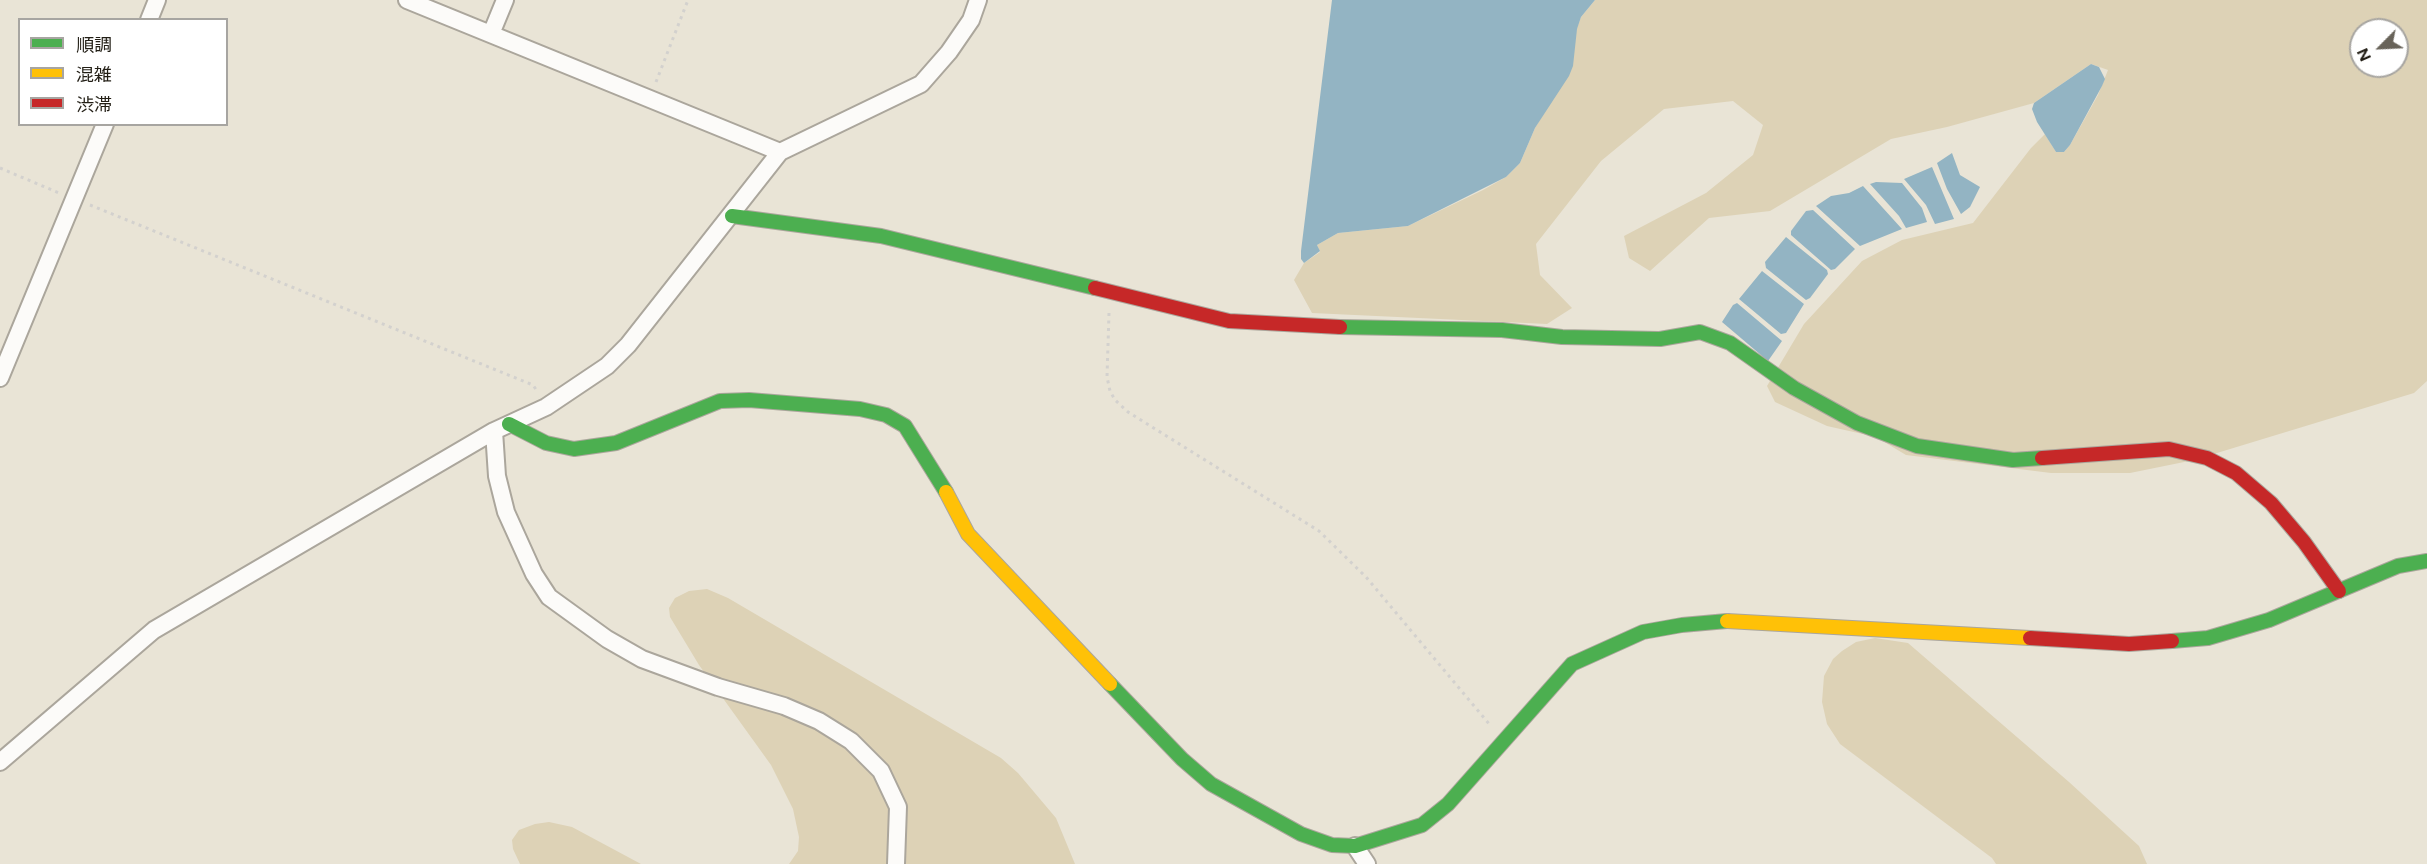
<!DOCTYPE html>
<html>
<head>
<meta charset="utf-8">
<style>
  body { margin:0 }
  #map { position:relative; width:2427px; height:864px; overflow:hidden; background:#e9e4d6; font-family:Figtree,"Noto Sans JP",sans-serif }
  canvas { display:block }
  .legend { position:absolute; left:18px; top:18px; width:210px; height:108px; box-sizing:border-box; background:#fff; border:2px solid #a7a5a1; margin:0; padding:8px 10px; list-style:none; font-size:18px; color:#221e15 }
  .legend li { display:flex; align-items:center; gap:12px; height:30px }
  .legend b { width:30px; border:2px solid #a7a5a1 }
  .north { position:absolute; left:2349px; top:18px; width:60px; height:60px; box-sizing:border-box; background:#fff; border:2px solid #a7a5a1; border-radius:50%; rotate:246deg; font-size:16px; font-weight:700; line-height:24px; text-align:center; color:#221e15 }
  .north::after { content:''; display:block; margin:auto; width:21px; height:27px; background:#686359; clip-path:polygon(50% 0,100% 100%,50% 72%,0 100%) }
</style>
</head>
<body>
<div id="map">
<canvas width="2427" height="864"></canvas>
<ul class="legend">
<li><b style="height:8px;background:#4caf50"></b>順調</li>
<li><b style="height:8px;background:#ffc107"></b>混雑</li>
<li><b style="height:8px;background:#c62828"></b>渋滞</li>
</ul>
<div class="north">N</div>
</div>
<script>
const ctx = document.querySelector('canvas').getContext('2d');
ctx.lineJoin = 'round';
function fill(path, color) {
  ctx.fillStyle = color;
  ctx.fill(path, 'evenodd');
}
function poly(rows) {
  const path = new Path2D();
  for (const r of rows) {
    path.moveTo(r[0], r[1]);
    for (let i = 2; i < r.length; i += 2) path.lineTo(r[i], r[i + 1]);
  }
  return path;
}
function strokePath(path, color, width, dash) {
  ctx.strokeStyle = color;
  ctx.lineWidth = width;
  ctx.lineCap = dash ? 'butt' : 'round';
  ctx.setLineDash(dash || []);
  ctx.stroke(path);
}
fill(poly([
  [1595,0,2427,0,2427,381,2414,393,2194,460,2130,473,2051,473,1906,455,1876,437,1827,426,1775,402,1767,386,1804,324,1862,261,1902,240,1973,223,2031,148,2045,134,2056,152,2064,152,2070,145,2098,95,2108,70,2091,64,2034,103,1947,127,1891,139,1770,211,1709,218,1650,271,1629,258,1624,236,1706,193,1753,155,1763,125,1733,101,1664,109,1601,161,1536,244,1540,275,1572,308,1547,324,1312,313,1294,280,1304,263,1320,252,1317,245,1338,233,1408,226,1483,190,1506,177,1520,163,1535,128,1549,104,1581,17],
  [2361,30,2397,30,2397,66,2361,66],
  [707,589,728,598,1001,758,1018,773,1056,818,1075,864,789,864,798,851,799,837,793,809,771,765,699,665,670,617,669,608,675,598,689,591],
  [1875,638,1908,643,2069,782,2139,846,2147,864,1996,864,1992,858,1840,744,1827,724,1822,702,1824,676,1833,659,1842,651,1856,642],
  [549,822,572,827,641,864,520,864,513,849,512,840,519,830,535,824]
]), '#ddd2b6');
fill(poly([
  [1332,0,1595,0,1581,17,1577,29,1573,66,1569,76,1535,128,1520,163,1506,177,1408,226,1338,233,1317,245,1320,251,1304,263,1301,259,1301,251],
  [2091,64,2099,67,2105,79,2102,86,2070,145,2064,152,2056,152,2037,122,2032,109,2034,103],
  [1952,153,1960,175,1980,187,1970,207,1961,214,1947,189,1937,163],
  [1932,167,1954,219,1935,224,1926,205,1904,179],
  [1876,182,1902,183,1922,208,1927,222,1906,228,1899,216,1870,184],
  [1863,186,1902,229,1860,246,1816,206,1831,196,1849,193],
  [1813,210,1855,249,1835,269,1831,270,1791,235,1791,231,1806,211],
  [1786,237,1827,270,1828,274,1810,298,1806,300,1766,268,1765,262],
  [1762,271,1804,304,1786,333,1781,334,1739,299],
  [1737,303,1782,341,1768,361,1722,322,1733,305]
]), '#93b4c3');
const street = poly([
  [407,0,780,152],
  [149,20,157,0],
  [491,34,505,0],
  [0,378,105,124],
  [494,431,497,476,506,512,534,574,549,597,607,639,642,659,718,687,784,706,819,721,851,741,881,771,898,807,896,864],
  [0,762,154,630,494,431,546,407,607,366,628,345,780,152,921,84,949,52,971,20,978,0],
  [1355,846,1367,864]
]);
const fast = poly([
  [732,216,881,236,1095,288],
  [1340,327,1502,330,1562,337,1660,339,1700,332,1730,343,1794,388,1857,423,1917,446,2013,460,2042,458],
  [509,424,546,443,574,449,616,443,720,401,749,400,860,409,886,415,905,426,946,492],
  [2172,641,2208,638,2269,620,2398,566,2427,561],
  [1110,684,1182,759,1211,784,1301,834,1332,845,1355,846,1422,825,1448,804,1572,664,1643,632,1682,625,1727,621]
]);
const slow = poly([
  [946,492,968,534,1110,684],
  [1727,621,2030,638]
]);
const jam = poly([
  [1095,288,1229,321,1340,327],
  [2042,458,2169,449,2207,458,2236,473,2271,503,2304,542,2339,591],
  [2030,638,2129,644,2172,641]
]);
strokePath(street, '#aba69c', 20);
strokePath(fast, '#aba69c', 16);
strokePath(slow, '#aba69c', 16);
strokePath(jam, '#aba69c', 16);
strokePath(poly([
  [656,82,688,0],
  [0,168,59,193],
  [90,205,533,385,537,391],
  [1109,313,1107,377,1110,391,1115,400,1128,412,1319,531,1366,577,1490,725]
]), '#d3d1ce', 3, [3, 4.5]);
strokePath(street, '#fcfbf9', 16);
strokePath(fast, '#4caf50', 14);
strokePath(slow, '#ffc107', 14);
strokePath(jam, '#c62828', 14);
</script>
</body>
</html>
